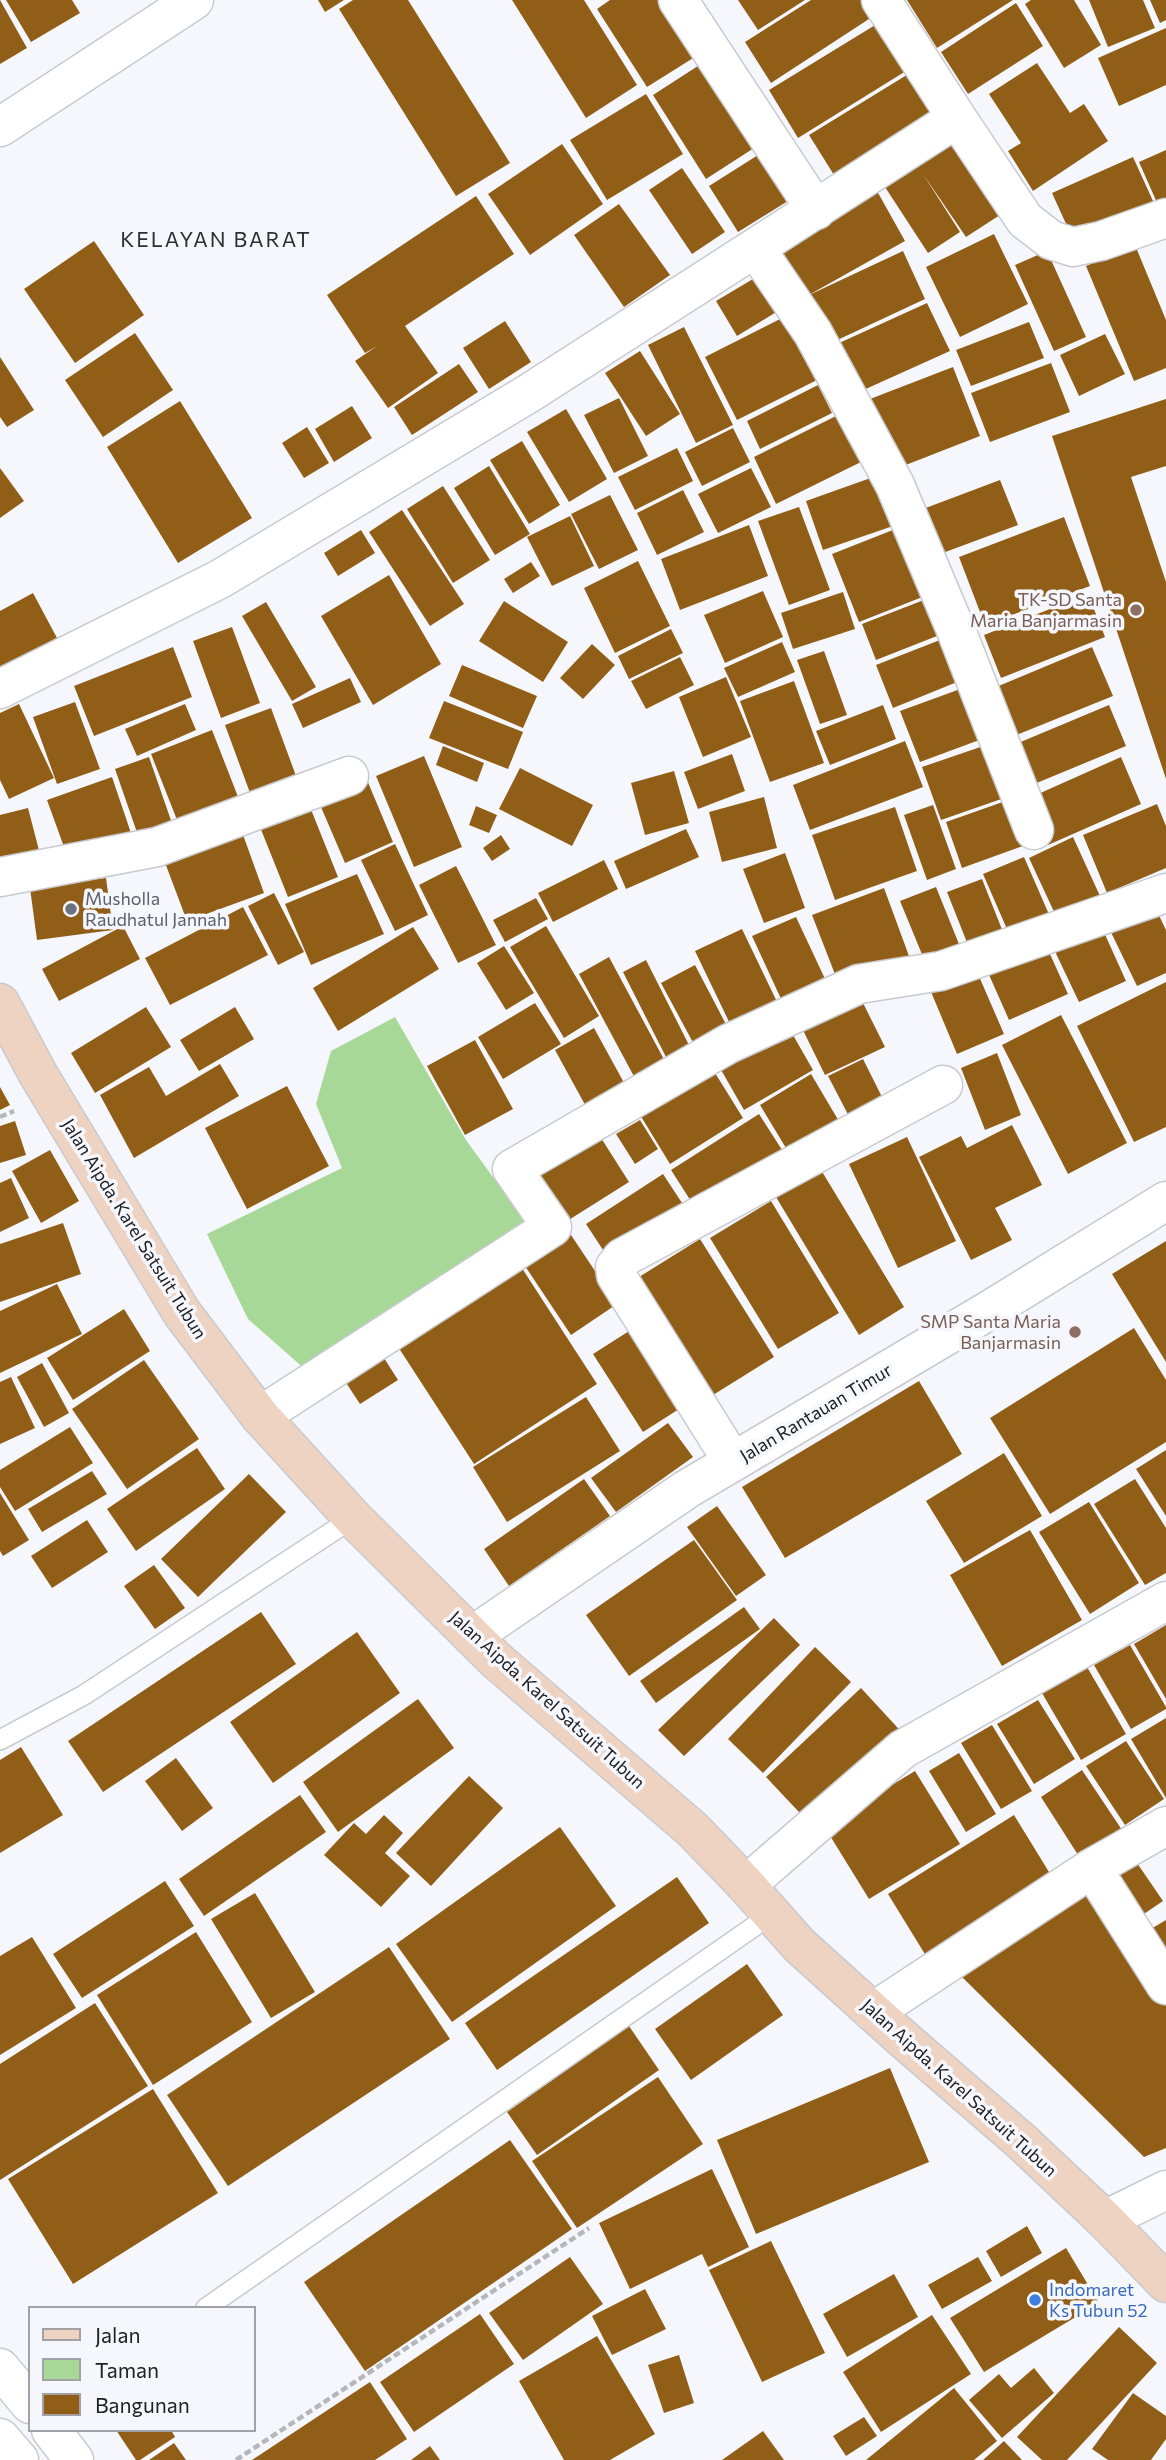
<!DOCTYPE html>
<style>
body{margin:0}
#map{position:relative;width:1166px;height:2460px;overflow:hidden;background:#f6f7fd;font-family:Commissioner,sans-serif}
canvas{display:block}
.legend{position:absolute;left:28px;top:2306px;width:228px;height:126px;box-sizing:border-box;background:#f6f7fd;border:2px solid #a1a1a6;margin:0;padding:9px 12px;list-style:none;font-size:21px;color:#212123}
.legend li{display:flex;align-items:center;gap:14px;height:35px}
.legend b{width:35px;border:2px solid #a1a1a6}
</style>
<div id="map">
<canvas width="1166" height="2460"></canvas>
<ul class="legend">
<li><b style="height:9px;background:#eed3c2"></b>Jalan</li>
<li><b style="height:19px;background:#a7d898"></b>Taman</li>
<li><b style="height:19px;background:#915e18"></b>Bangunan</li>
</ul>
</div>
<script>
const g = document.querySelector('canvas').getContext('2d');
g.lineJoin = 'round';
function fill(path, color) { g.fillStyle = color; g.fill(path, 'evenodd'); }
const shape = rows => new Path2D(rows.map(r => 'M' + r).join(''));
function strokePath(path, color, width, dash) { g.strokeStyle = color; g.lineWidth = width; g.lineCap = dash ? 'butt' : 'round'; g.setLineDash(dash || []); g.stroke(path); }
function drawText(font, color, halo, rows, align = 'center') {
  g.font = font + ' Commissioner,sans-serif'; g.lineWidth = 7; g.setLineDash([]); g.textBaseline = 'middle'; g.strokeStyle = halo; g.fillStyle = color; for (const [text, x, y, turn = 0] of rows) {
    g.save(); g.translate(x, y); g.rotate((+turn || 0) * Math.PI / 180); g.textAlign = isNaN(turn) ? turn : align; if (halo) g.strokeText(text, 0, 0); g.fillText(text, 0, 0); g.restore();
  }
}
const green = shape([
 [395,1017,466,1140,530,1228,315,1378,248,1319,207,1234,342,1168,316,1104,331,1051]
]);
const building = shape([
 [0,0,27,48,0,64],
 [6,0,72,0,80,13,31,42],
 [318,0,344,0,325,12],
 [353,0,408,0,510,163,456,196,339,9],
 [512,0,584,0,637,85,586,118],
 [610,0,662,0,698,55,647,87,597,9],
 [738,0,805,0,758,30],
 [811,0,861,0,872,17,771,83,745,42],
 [907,0,1013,0,937,48],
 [1031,0,1074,0,1101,45,1064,68,1025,4],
 [1089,0,1143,0,1155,28,1108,47],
 [1150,0,1166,0,1166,20,1160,23],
 [1016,3,1043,46,968,94,941,52],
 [885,19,914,66,798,138,769,90],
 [1166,28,1166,85,1119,106,1098,58],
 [1037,63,1070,113,1084,104,1108,141,1033,191,1008,151,1021,143,989,94],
 [701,64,754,148,706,179,653,95],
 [910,73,935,113,834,175,809,135],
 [646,94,683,154,607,200,570,140],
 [562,144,603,204,530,255,488,194],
 [950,144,1000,215,966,237,923,174,960,232,928,253,885,187],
 [766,150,796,196,738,232,709,186],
 [1166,150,1166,212,1162,214,1139,162],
 [1133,157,1153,201,1072,237,1052,193],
 [682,168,725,232,692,254,649,190],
 [877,191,905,241,807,296,779,245],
 [476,196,514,254,405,326,438,373,388,408,355,361,377,346,365,353,327,295],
 [619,204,670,275,624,307,574,235],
 [994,234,1028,304,960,337,926,267],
 [94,241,144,315,75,363,24,289],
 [1135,245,1166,320,1166,368,1134,381,1086,266],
 [903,251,925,299,831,343,809,295],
 [1047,251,1086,337,1054,351,1015,265],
 [763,273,783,308,737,336,716,301],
 [927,303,950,351,859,392,837,344],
 [788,315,821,378,737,420,705,357],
 [505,321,531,362,489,389,463,348],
 [1029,322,1044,358,971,386,956,350],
 [684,327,733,425,696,443,648,345],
 [135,333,173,390,103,437,65,380],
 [1105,334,1125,374,1079,396,1060,355],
 [640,351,680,414,646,436,605,373],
 [0,357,34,410,7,427,0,417],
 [1051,363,1070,412,990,442,971,393],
 [459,364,478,392,412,435,394,407],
 [953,367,980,436,898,468,870,399],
 [818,385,832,413,760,449,747,421],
 [619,398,648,456,614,473,584,415],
 [1166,399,1166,466,1131,477,1166,582,1166,779,1052,436],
 [180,401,252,518,178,563,107,447],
 [352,406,372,438,334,462,315,429],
 [566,409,607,479,569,502,527,432],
 [842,413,865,460,776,504,754,457],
 [307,427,329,463,304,478,282,443],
 [733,428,750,462,702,486,685,452],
 [522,441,560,505,529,524,490,460],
 [677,448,693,481,635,510,618,477],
 [489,466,530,534,495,555,454,488],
 [0,468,24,501,0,518],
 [751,468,771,507,718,533,698,494],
 [879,475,896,525,823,550,806,501],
 [1000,480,1018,525,940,554,923,509],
 [443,486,490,560,453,583,407,509],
 [683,490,704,532,657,555,637,513],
 [610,495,638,550,599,569,571,514],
 [799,507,830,590,789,605,758,521],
 [402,510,464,604,430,626,369,532],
 [570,516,594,566,552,586,527,537],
 [1064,517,1090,586,985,625,959,557],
 [749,525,768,576,680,610,661,559],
 [903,526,930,594,859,622,832,554],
 [361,530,375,553,338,576,324,553],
 [638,561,670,626,615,653,584,588],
 [531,562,540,576,513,593,504,579],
 [389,575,441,664,373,705,321,616],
 [763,591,783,637,725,663,704,615],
 [843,592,855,629,793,649,781,613],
 [33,593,57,638,0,669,0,611],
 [1088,594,1105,637,1001,678,984,635],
 [929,598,942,634,876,660,862,624],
 [504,601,568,642,543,682,479,641],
 [266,602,316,687,292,701,242,616],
 [232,627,260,703,221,718,193,641],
 [671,629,683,653,629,679,618,656],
 [945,638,962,680,893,708,876,665],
 [782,642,795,672,738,697,724,668],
 [592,644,615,665,583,699,560,678],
 [173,647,192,697,94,736,74,686],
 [1092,647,1113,696,1009,738,989,690],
 [824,651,847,715,820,724,797,660],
 [680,657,694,685,646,709,631,681],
 [462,665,537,696,523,728,449,696],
 [726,677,751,737,703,757,679,697],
 [350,678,361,702,303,728,292,704],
 [794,681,824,763,770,782,740,701],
 [963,688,982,739,920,762,900,711],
 [444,701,523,732,508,769,429,738],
 [75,702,100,769,57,784,33,717],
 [19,704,54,778,9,799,0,780,0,713],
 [185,704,196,730,137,756,125,729],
 [883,705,896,739,830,765,816,731],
 [1109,705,1126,746,1027,787,1011,746],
 [271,708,299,784,253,801,225,725],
 [212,730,242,807,181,830,151,754],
 [905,741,923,787,810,830,793,785],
 [992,743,1010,796,941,820,922,767],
 [443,746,484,763,477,782,436,765],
 [732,754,745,791,698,809,684,772],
 [424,756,462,847,414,867,376,776],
 [149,757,174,829,140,841,115,769],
 [1121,757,1141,804,1048,845,1027,799],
 [520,768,593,805,572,846,499,809],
 [674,771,689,823,645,835,631,783],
 [112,777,132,836,68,858,47,800],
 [367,780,393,842,345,863,318,800],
 [306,797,338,877,288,897,256,817],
 [764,797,777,848,722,862,709,812],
 [1014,798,1031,843,962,868,946,822],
 [1157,804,1166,826,1166,868,1107,893,1083,835],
 [933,805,956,869,927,880,904,815],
 [476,806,497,815,489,833,469,825],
 [895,807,917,871,835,900,812,835],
 [28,808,41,858,0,869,0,815],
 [686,829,699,857,626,889,614,861],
 [242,832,264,893,187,921,164,860],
 [501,835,510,849,492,861,483,848],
 [1073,837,1100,896,1056,916,1029,858],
 [395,844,428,915,395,931,361,860],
 [785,853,805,908,764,923,743,869],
 [1024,857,1051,919,1010,936,983,874],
 [604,860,618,889,553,922,538,893],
 [456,866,496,945,458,963,419,885],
 [357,874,384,934,311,965,285,904],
 [106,878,113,930,37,940,30,888],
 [982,879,1005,937,970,950,947,892],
 [936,887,961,949,926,964,900,901],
 [884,888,909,956,838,982,812,915],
 [274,893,304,952,278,965,248,906],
 [536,898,548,919,505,942,493,920],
 [1153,903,1166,930,1166,973,1137,986,1107,924],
 [243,907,268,955,170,1005,145,958],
 [796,917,826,981,782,1001,752,936],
 [1098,919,1126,981,1079,1002,1050,941],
 [123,926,140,959,59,1001,42,969],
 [546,926,599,1016,564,1038,510,947],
 [413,927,439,969,338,1031,313,988],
 [742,929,779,1006,732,1028,695,951],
 [1045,943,1068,994,1009,1020,986,968],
 [504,946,534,993,506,1010,477,963],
 [609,957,667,1065,637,1082,579,974],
 [646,960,692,1051,669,1063,623,972],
 [695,965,730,1032,697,1050,661,983],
 [975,967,1004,1034,957,1054,929,987],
 [1166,982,1166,1127,1134,1142,1077,1026],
 [857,991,885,1047,825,1075,798,1020],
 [535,1003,561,1044,503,1079,478,1037],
 [146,1007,171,1047,95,1093,71,1053],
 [235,1007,254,1039,199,1071,180,1040],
 [1061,1015,1127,1143,1068,1174,1002,1045],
 [785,1021,813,1070,744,1110,716,1061],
 [594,1028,628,1090,589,1112,555,1050],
 [475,1040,513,1109,465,1135,427,1066],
 [997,1053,1021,1115,985,1130,961,1068],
 [863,1059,887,1107,853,1124,828,1076],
 [707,1060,743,1118,670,1164,634,1105],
 [220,1064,239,1096,134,1158,100,1095,149,1067,166,1096],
 [811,1074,840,1123,789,1153,760,1105],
 [287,1086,329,1166,247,1209,205,1128],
 [0,1087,10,1105,0,1110],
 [759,1114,784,1153,696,1209,671,1170],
 [640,1120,658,1149,635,1164,616,1134],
 [15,1121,26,1155,0,1163,0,1126],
 [1012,1125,1042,1185,995,1208,1012,1240,971,1260,919,1157,961,1136,967,1148],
 [596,1130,629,1182,556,1228,523,1176],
 [907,1137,956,1241,898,1268,849,1164],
 [50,1150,79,1201,41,1223,12,1171],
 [818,1165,904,1307,859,1335,773,1192],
 [663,1174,684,1206,607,1256,586,1224],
 [11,1178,29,1218,0,1232,0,1183],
 [771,1201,839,1313,778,1349,710,1238],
 [63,1223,81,1274,0,1302,0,1244],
 [571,1235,617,1304,571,1335,525,1266],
 [700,1239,774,1357,705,1400,631,1282],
 [1166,1241,1166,1362,1112,1274],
 [516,1259,597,1384,474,1464,393,1339],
 [57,1284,82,1334,0,1373,0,1311],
 [124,1309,150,1351,73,1400,47,1358],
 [637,1326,687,1404,643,1432,593,1354],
 [1134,1328,1166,1380,1166,1442,1050,1514,990,1418],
 [377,1347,398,1380,360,1404,339,1372],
 [144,1360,199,1439,127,1489,72,1409],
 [42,1363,69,1413,44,1427,17,1377],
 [11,1377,35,1428,0,1444,0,1382],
 [919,1381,962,1454,785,1558,742,1487],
 [586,1397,620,1451,507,1522,473,1467],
 [668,1423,693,1457,616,1512,591,1478],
 [70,1427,93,1463,15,1511,0,1487,0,1470],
 [197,1448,225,1489,136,1551,107,1509],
 [1166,1450,1166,1516,1136,1469],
 [1004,1453,1042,1516,964,1563,926,1501],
 [92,1471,107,1494,42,1532,28,1509],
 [249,1474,286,1512,198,1597,161,1559],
 [584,1479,610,1516,509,1586,484,1549],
 [1135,1479,1166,1528,1166,1573,1145,1585,1094,1504],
 [0,1493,29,1540,3,1556,0,1551],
 [1089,1502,1139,1583,1090,1614,1039,1532],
 [717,1506,766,1575,736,1596,687,1527],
 [87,1520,108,1552,52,1588,31,1556],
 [1030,1530,1082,1620,1002,1666,950,1575],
 [694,1540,737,1600,629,1676,586,1615],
 [154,1565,185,1608,155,1629,124,1586],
 [744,1607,760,1629,656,1703,640,1681],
 [261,1612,296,1664,103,1792,68,1741],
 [774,1618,800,1645,684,1756,658,1730],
 [1166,1625,1166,1699,1134,1644],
 [357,1632,400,1693,273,1783,230,1722],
 [1130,1645,1166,1707,1166,1709,1131,1729,1094,1665],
 [815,1647,851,1682,763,1773,728,1739],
 [1087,1667,1126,1734,1081,1760,1042,1693],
 [861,1688,907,1738,813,1827,766,1777],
 [418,1699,454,1748,338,1832,303,1782],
 [1038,1700,1075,1759,1034,1784,997,1724],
 [1166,1718,1166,1798,1131,1739],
 [992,1725,1032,1791,1001,1809,961,1743],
 [1126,1741,1164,1799,1125,1825,1086,1766],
 [21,1747,63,1815,0,1853,0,1760],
 [959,1753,996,1814,966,1832,929,1771],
 [176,1758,213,1808,182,1831,145,1781],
 [1082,1770,1122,1830,1080,1858,1041,1797],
 [915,1771,960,1844,869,1899,824,1826],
 [469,1776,503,1808,431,1886,396,1853],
 [300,1795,326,1832,204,1916,179,1879],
 [384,1815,403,1833,385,1853,410,1876,381,1907,324,1855,354,1823,366,1834],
 [1014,1815,1057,1885,931,1964,888,1894],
 [560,1827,616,1906,452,2022,396,1944],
 [1135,1860,1163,1901,1132,1922,1104,1881],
 [677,1877,709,1923,497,2070,465,2023],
 [165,1881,194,1926,82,1998,53,1954],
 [1095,1885,1166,1996,1166,2148,1144,2157,960,1975],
 [255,1893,315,1992,271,2018,211,1919],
 [1166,1920,1166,1982,1139,1936],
 [196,1932,252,2022,153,2085,97,1995],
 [32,1937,76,2008,0,2055,0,1956],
 [389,1947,450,2039,228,2186,167,2095],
 [747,1964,783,2015,691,2080,655,2029],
 [95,2003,148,2086,0,2180,0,2064],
 [629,2026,659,2070,537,2155,507,2112],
 [890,2068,929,2162,756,2234,717,2140],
 [658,2077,703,2144,577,2228,532,2161],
 [153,2089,218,2193,73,2284,8,2179],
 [510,2140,572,2229,365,2371,304,2282],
 [712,2169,749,2247,708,2267,702,2254,630,2289,599,2223],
 [1027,2226,1042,2253,1001,2277,986,2251],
 [771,2241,825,2353,762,2382,709,2270],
 [1066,2248,1099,2303,984,2372,950,2318],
 [570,2257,603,2304,523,2360,489,2313],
 [978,2257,992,2281,942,2309,928,2285],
 [894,2274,918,2317,847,2357,823,2314],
 [645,2289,666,2329,612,2355,592,2316],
 [480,2314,514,2364,414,2432,380,2382],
 [932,2315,971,2374,881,2432,843,2372],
 [1119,2327,1157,2363,1067,2460,1042,2460,1017,2437],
 [597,2336,655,2434,610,2460,564,2460,519,2381],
 [679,2355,694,2403,664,2413,648,2365],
 [1034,2368,1054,2393,1002,2438,969,2400,999,2374,1011,2388],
 [370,2382,407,2439,375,2460,252,2460],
 [954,2388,997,2441,974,2460,866,2460],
 [1133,2393,1166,2416,1166,2439,1151,2460,1108,2460,1092,2449],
 [864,2417,877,2436,846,2456,833,2436],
 [116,2430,171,2430,175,2437,140,2460,136,2460],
 [763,2431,784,2460,722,2460],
 [1004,2441,1022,2460,983,2460],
 [174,2443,186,2460,149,2460],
 [430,2446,440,2460,411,2460]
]);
const path = shape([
 [0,1117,14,1111],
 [236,2460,589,2228]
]);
const lane = shape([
 [0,1740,84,1695,353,1518],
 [206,2308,772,1914]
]);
const street = shape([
 [678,0,816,210],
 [957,118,1025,220,1051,240,1073,247,1101,241,1166,218],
 [0,127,194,0],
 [756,249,813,333,895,485,956,630,1034,830],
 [0,689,220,579,531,392,957,118,881,0],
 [0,877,157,847,349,776],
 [260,1416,552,1227,512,1169,728,1044,859,984,941,971,1166,893],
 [733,1462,616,1275,615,1267,622,1258,943,1085],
 [472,1636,687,1489,988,1311,1166,1201],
 [1092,1868,1166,1985],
 [746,1885,903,1749,1166,1601],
 [873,2012,1092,1868,1166,1826],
 [1105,2220,1166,2190],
 [0,2368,30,2404],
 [51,2430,74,2460],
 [0,2438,19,2460]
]);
const secondary = shape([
 [0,1003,38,1074,182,1313,260,1416,353,1518,496,1660,693,1830,746,1885,799,1945,902,2038,1021,2141,1105,2220,1166,2283]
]);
const markers = [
 [1136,610,7,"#8d6e63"],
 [71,909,7,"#6b7280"],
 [1075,1332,7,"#8d6e63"],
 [1035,2300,7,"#3f7fe0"]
];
const educationNames = [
 ["TK-SD Santa",1122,600],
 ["Maria Banjarmasin",1122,621],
 ["SMP Santa Maria",1061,1322],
 ["Banjarmasin",1061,1343]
];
const worshipNames = [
 ["Musholla",85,899],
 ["Raudhatul Jannah",85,920]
];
const streetNames = [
 ["Jalan Aipda. Karel Satsuit Tubun",134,1229,58],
 ["Jalan Rantauan Timur",816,1413,-31],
 ["Jalan Aipda. Karel Satsuit Tubun",547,1700,42],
 ["Jalan Aipda. Karel Satsuit Tubun",959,2088,42]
];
const shopNames = [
 ["Indomaret",1049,2290],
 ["Ks Tubun 52",1049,2311]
];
const quarterNames = [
 ["KELAYAN BARAT",216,240]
];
fill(green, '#a7d898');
fill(building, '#915e18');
strokePath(lane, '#c8cacf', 22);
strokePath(street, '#c8cacf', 41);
strokePath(secondary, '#c8cacf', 41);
strokePath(path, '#b6b6bb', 4.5, [7, 3.5]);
strokePath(lane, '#fff', 19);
strokePath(street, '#fff', 38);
strokePath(secondary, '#eed3c2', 38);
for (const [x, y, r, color] of markers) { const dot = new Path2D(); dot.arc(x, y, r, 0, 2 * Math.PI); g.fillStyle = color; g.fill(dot); strokePath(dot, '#f6f7fd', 2.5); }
drawText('18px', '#785e54', '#f6f7fd', educationNames, 'right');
drawText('18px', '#5b616d', '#f6f7fd', worshipNames, 'left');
drawText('18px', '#212123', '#f6f7fd', streetNames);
drawText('18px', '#366cbe', '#f6f7fd', shopNames, 'left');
g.letterSpacing = '2px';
drawText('21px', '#2e2f33', '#f6f7fd', quarterNames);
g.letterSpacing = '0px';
</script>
